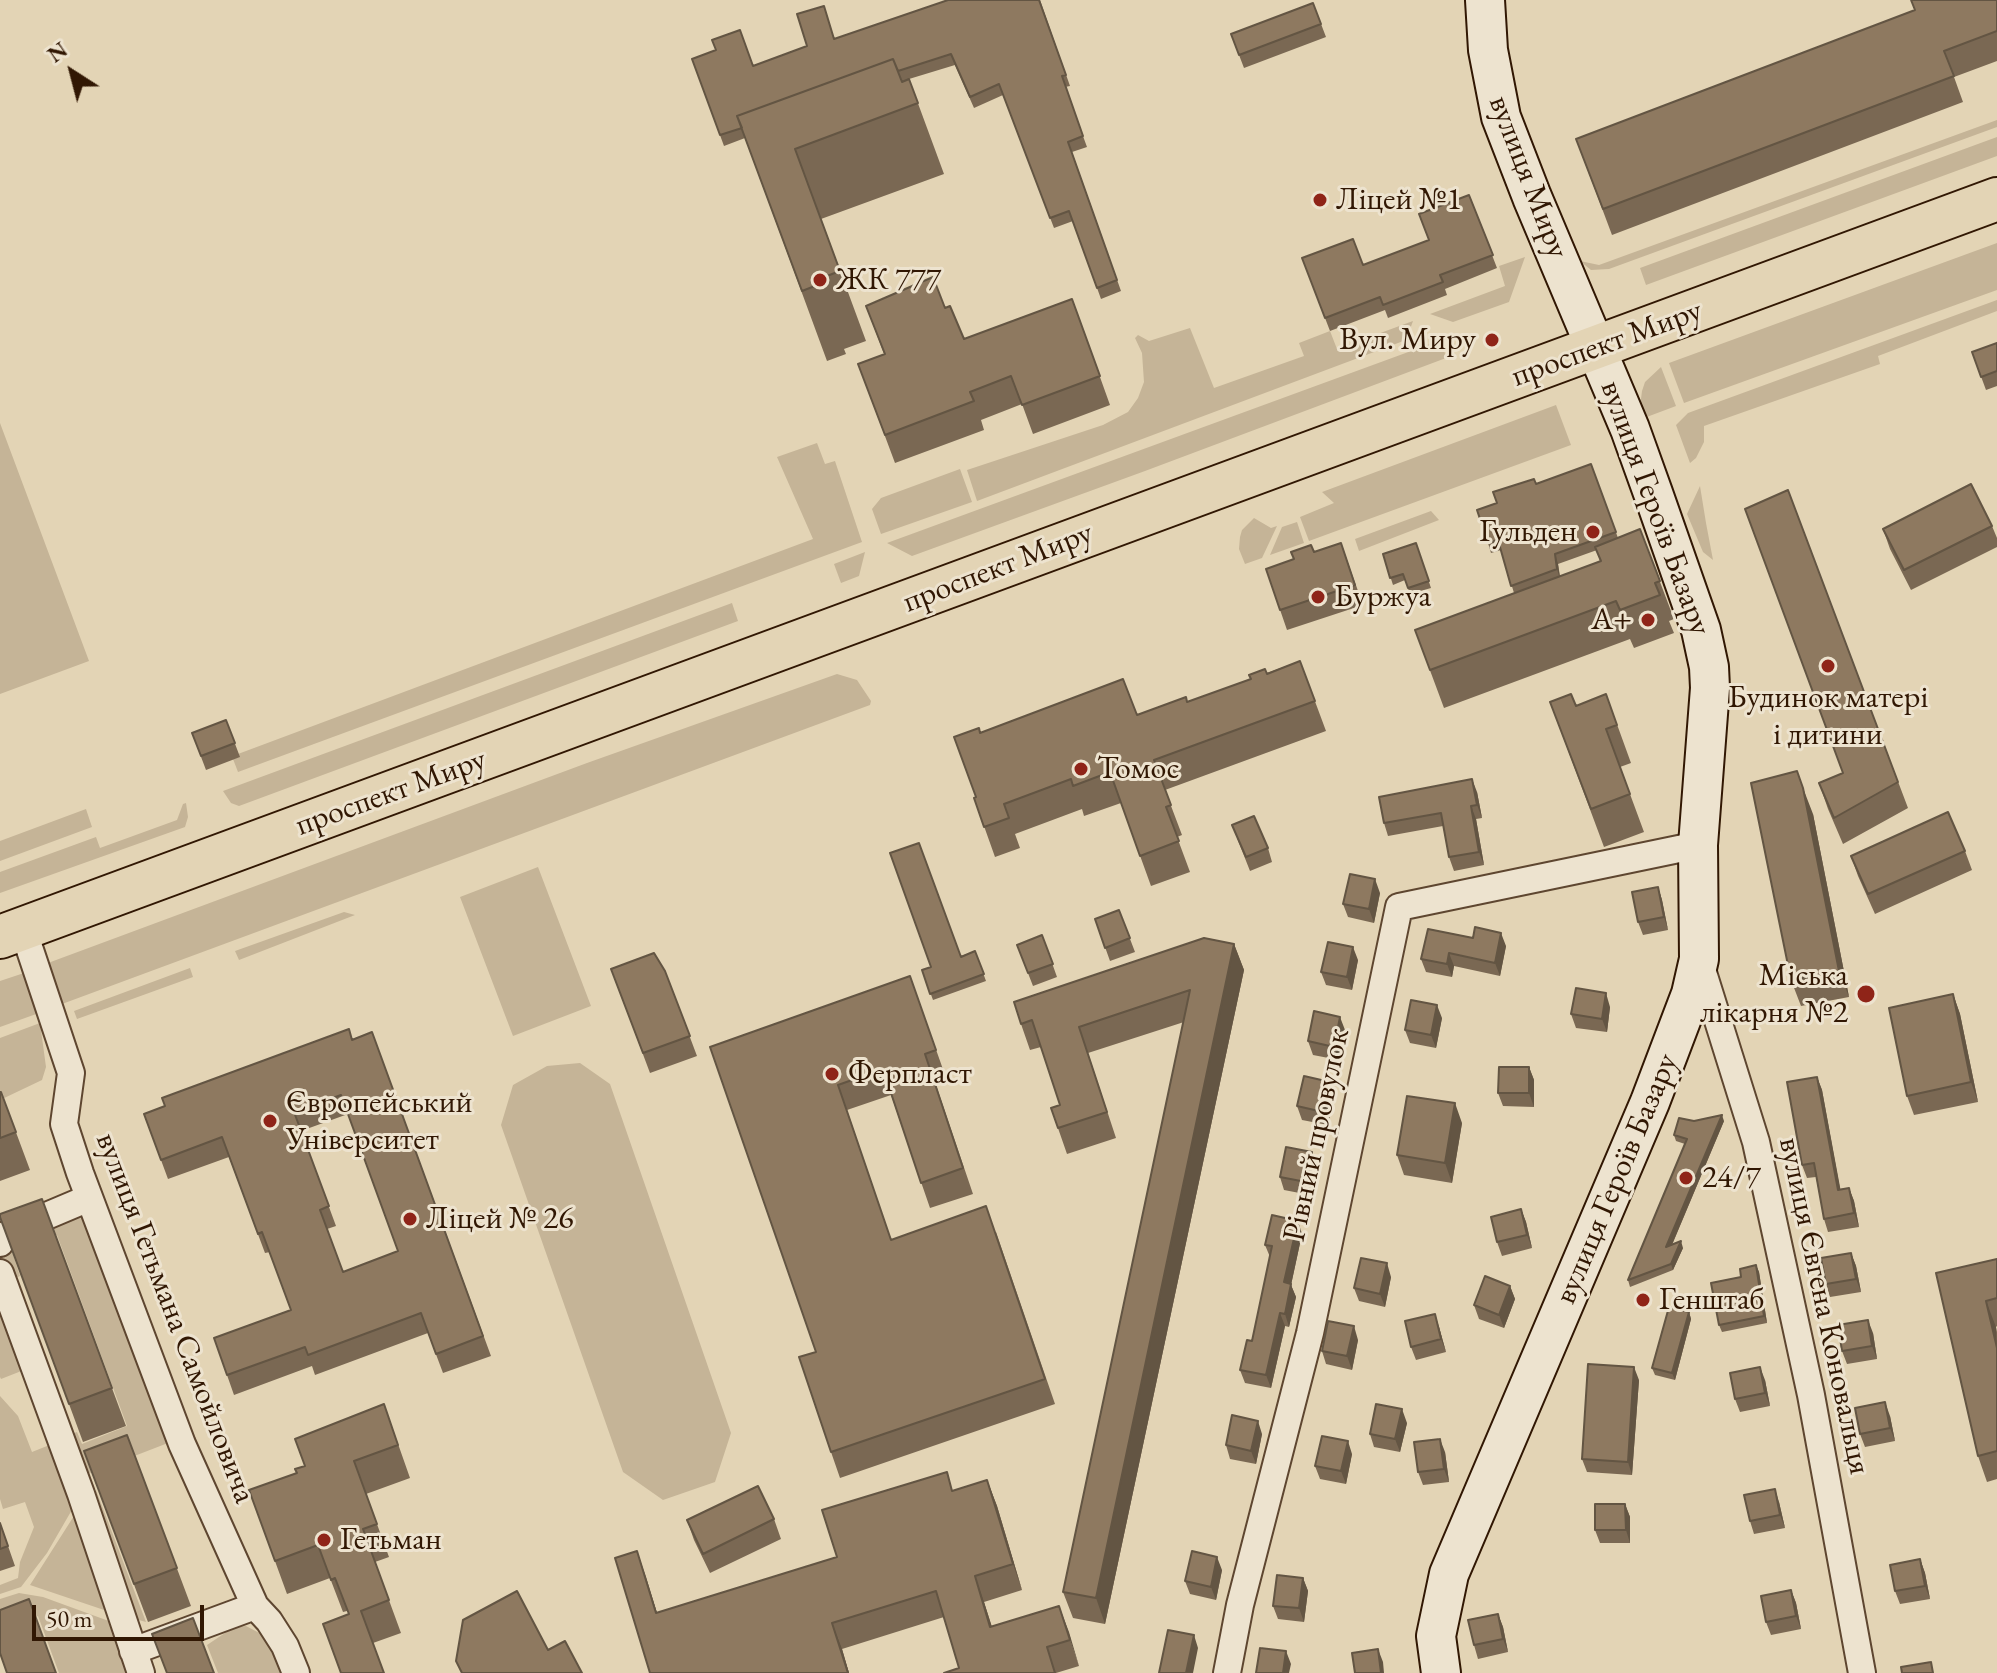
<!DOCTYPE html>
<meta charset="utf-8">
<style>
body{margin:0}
#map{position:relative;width:1997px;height:1673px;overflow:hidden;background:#e3d4b5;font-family:"EB Garamond",serif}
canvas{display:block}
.north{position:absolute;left:32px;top:32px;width:80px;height:80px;-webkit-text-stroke:6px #ede3cf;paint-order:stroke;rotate:324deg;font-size:22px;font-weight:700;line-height:32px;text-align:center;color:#311703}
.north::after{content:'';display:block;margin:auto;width:28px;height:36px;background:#311703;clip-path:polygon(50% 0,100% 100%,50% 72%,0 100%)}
.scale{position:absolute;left:32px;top:1605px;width:172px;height:36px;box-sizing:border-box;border:4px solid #311703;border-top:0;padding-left:10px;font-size:24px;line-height:28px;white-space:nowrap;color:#311703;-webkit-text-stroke:6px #ede3cf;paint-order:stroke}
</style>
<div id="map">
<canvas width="1997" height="1673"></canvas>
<div class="north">N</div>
<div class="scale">50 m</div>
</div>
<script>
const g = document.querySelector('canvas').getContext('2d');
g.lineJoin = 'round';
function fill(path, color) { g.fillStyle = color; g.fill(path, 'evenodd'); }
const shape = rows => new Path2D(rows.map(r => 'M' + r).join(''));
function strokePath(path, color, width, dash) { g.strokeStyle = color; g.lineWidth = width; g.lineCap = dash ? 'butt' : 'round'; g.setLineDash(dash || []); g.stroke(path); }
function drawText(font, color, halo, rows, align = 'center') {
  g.font = font + ' "EB Garamond",serif'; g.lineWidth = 6; g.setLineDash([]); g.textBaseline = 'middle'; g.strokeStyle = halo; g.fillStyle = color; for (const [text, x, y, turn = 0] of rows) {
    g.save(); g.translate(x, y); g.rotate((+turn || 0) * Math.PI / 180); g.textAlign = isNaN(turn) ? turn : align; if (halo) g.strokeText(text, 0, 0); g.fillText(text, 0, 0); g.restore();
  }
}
const green = shape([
 [1997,120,1997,127,1609,269,1591,270,1580,261,1599,265],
 [1997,137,1997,156,1646,285,1640,268],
 [1997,243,1997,290,1684,403,1669,363],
 [1525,257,1509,302,1453,322,1430,314,1505,286,1499,266],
 [1997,300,1997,311,1878,356,1880,364,1704,426,1704,442,1696,458,1690,463,1676,425,1688,413],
 [1413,321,1406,340,977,501,967,470,1103,425,1128,412,1138,398,1144,382,1142,353,1135,338,1138,335,1149,341,1190,328,1214,388,1304,356,1299,343,1330,331,1337,349],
 [1452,336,1455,346,1444,350,1446,358,1145,471,912,556,887,543],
 [1661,367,1676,406,1644,418,1640,407,1642,391,1645,382],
 [1556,405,1571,445,1309,541,1300,517,1334,503,1322,492],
 [0,423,89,661,0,694],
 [817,443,825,464,835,461,862,542,238,772,233,759,239,757,238,754,813,539,777,457],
 [960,469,972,502,881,534,872,509,881,498],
 [1700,486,1706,523,1713,560,1703,552,1687,514],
 [1431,511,1439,520,1359,551,1355,539],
 [1254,518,1271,528,1277,526,1262,558,1245,564,1239,549,1240,537,1242,530],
 [1297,522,1304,543,1270,555,1282,527],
 [865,552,859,576,841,583,834,564],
 [732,603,738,621,293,786,239,806,231,803,223,791],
 [837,674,857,680,871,701,870,705,62,1004,48,963,587,763],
 [186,803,188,817,185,827,0,893,0,872,96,837,100,848,177,820,183,804],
 [86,809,92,827,0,861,0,841],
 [538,867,591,1006,513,1036,460,897],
 [344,912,355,915,239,960,235,951],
 [190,968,193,977,77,1019,74,1011],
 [27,972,39,1013,0,1027,0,981],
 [40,1023,46,1067,42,1080,0,1100,0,1038],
 [580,1063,610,1084,731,1433,715,1482,663,1500,623,1472,501,1125,513,1085,547,1066],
 [73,1216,83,1219,88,1224,168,1443,80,1477,65,1437,77,1432,82,1444,127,1426,57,1235,12,1251,20,1276,9,1281,3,1263,5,1251],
 [0,1291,29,1368,1,1379,0,1377],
 [0,1396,18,1416,32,1452,57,1442,73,1508,47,1553,21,1587,0,1594,0,1585,18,1578,20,1562,34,1527,25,1502,3,1509,0,1499],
 [96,1490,146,1622,128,1617,88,1500],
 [79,1508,113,1613,30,1585],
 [19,1593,43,1597,117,1624,134,1673,59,1673,38,1616,0,1629,0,1599],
 [246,1626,265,1636,285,1673,218,1673,207,1645,234,1627]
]);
const street = shape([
 [23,929,71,1073,64,1124,80,1173,182,1444,255,1606,269,1621,285,1646,296,1673],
 [1700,963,1756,1142,1811,1395,1862,1673],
 [0,1243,4,1236,18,1228,89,1198],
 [0,1273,81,1494,141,1673],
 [133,1651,255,1606],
 [1227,1673,1240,1605,1310,1333,1399,907,1698,845]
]);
const secondary = shape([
 [1441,1673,1436,1636,1449,1574,1650,1102,1691,994,1699,959,1698,845,1710,688,1709,667,1701,630,1653,493,1630,429,1532,197,1501,117,1488,50,1485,0]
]);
const primary = shape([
 [0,937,1997,199]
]);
const wall = shape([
 [1040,0,1070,86,1065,87,1087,147,1072,152,1121,291,1101,299,1073,221,1054,228,1003,95,974,108,955,65,909,79,944,174,821,219,866,341,844,349,846,354,827,361,745,138,724,146,692,59,716,50,753,66,834,39],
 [1997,0,1997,61,1954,77,1963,102,1612,235,1576,139],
 [1313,3,1326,37,1244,68,1231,34],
 [1469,195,1497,268,1445,289,1447,295,1388,318,1385,310,1330,331,1302,258,1363,265,1429,240],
 [1072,299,1110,405,1033,434,1022,404,981,420,984,430,895,463,858,364,884,354,866,306,945,308,964,339],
 [1997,343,1997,386,1986,390,1972,352],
 [1591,464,1618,538,1640,529,1674,619,1669,621,1674,633,1634,648,1630,639,1444,708,1415,630,1514,593,1501,550,1491,553,1488,543,1497,503,1536,484],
 [1597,550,1600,561,1560,576,1558,564],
 [1788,490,1908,808,1843,844,1828,809,1819,783,1843,773],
 [1992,526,1997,538,1997,547,1911,590,1890,549,1883,529],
 [1341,543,1363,605,1287,630,1266,569],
 [1416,543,1431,588,1410,594,1405,580,1393,585,1383,554],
 [1300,661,1326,731,1165,790,1182,835,1177,837,1190,872,1151,886,1121,803,1084,816,1082,809,1015,834,1020,848,995,857,974,798,976,797,980,733,1137,715,1187,702],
 [1606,694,1631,763,1620,767,1644,832,1604,847,1550,702,1576,706],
 [226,720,240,757,206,770,192,733],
 [1477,792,1482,818,1476,819,1484,865,1454,871,1449,857,1443,826,1388,836,1384,823],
 [1813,814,1849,997,1801,1006,1791,980],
 [1237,838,1268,848,1272,862,1250,871],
 [1965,851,1972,870,1875,914,1858,876,1851,856],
 [1658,887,1662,900,1668,930,1643,935,1638,922],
 [1380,893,1374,923,1348,917,1343,904],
 [1119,910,1135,952,1110,961,1095,919],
 [1428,929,1506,946,1500,976,1454,966,1452,977,1426,972,1421,959],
 [1042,935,1057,977,1033,986,1017,945],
 [1234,944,1244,970,1105,1624,1073,1618,1063,1592,1184,1022,1088,1053,1116,1138,1067,1154,1051,1108,1060,1105,1041,1047,1030,1050,1021,1024],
 [975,951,986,981,933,1000,922,970],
 [1358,960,1352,990,1326,985,1321,972],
 [611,969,665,971,697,1056,650,1073],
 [910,976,945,1075,934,1079,973,1194,930,1208,891,1095,847,1110,891,1240,996,1232,1055,1404,840,1478,831,1452,816,1352,710,1047],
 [1953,994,1960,1014,1978,1102,1914,1115,1907,1096],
 [1610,1007,1607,1032,1576,1028,1571,1014],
 [1442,1018,1436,1048,1410,1043,1405,1030],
 [1345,1030,1339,1060,1313,1055,1308,1041],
 [372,1032,491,1356,443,1373,428,1333,315,1375,312,1366,234,1395,214,1338,291,1310,270,1252,265,1253,229,1157,168,1179,144,1114],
 [348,1114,398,1251,343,1272,327,1229,336,1226,301,1131],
 [1529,1067,1534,1080,1534,1107,1503,1106,1498,1093],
 [1817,1077,1822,1090,1840,1189,1849,1188,1854,1201,1859,1227,1828,1232,1824,1219,1816,1177,1807,1178,1802,1165],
 [1330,1082,1334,1095,1328,1125,1302,1120,1297,1106],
 [0,1092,1,1092,30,1170,0,1181],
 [1694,1121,1724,1121,1672,1245,1683,1248,1673,1270,1630,1287,1628,1280,1685,1144,1676,1141,1674,1135],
 [1462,1123,1452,1183,1404,1175,1397,1155],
 [1317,1166,1310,1195,1284,1190,1280,1177],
 [42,1199,126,1426,83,1442,0,1217],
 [1521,1209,1526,1222,1532,1248,1502,1256,1497,1242],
 [1302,1234,1291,1285,1296,1297,1289,1327,1285,1326,1271,1388,1245,1383,1240,1370,1252,1341,1270,1257,1265,1245],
 [1851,1253,1856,1266,1861,1292,1830,1297,1826,1284],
 [1997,1259,1997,1326,1996,1327,1997,1332,1997,1479,1987,1482,1978,1456,1936,1273],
 [1756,1265,1759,1272,1767,1323,1722,1332,1719,1325,1741,1277],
 [1391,1277,1385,1307,1359,1301,1354,1288],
 [1510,1286,1515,1299,1504,1328,1479,1319,1474,1305],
 [1689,1312,1691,1319,1675,1380,1655,1375,1652,1368],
 [1439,1327,1446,1352,1416,1360,1411,1347],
 [1873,1333,1877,1359,1847,1364,1842,1351],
 [1358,1340,1352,1370,1326,1364,1322,1351],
 [1639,1380,1632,1475,1587,1472,1582,1459],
 [1765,1380,1770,1406,1740,1412,1735,1399],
 [384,1404,410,1478,366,1494,389,1557,375,1562,401,1633,373,1643,349,1614,347,1611,343,1612,330,1578,287,1594,249,1490,297,1473],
 [1890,1416,1895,1441,1865,1447,1860,1434],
 [1407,1423,1400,1452,1374,1447,1370,1434],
 [1262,1434,1256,1464,1230,1459,1226,1445],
 [127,1435,191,1606,148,1622,84,1451],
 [1445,1452,1449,1482,1423,1485,1418,1472],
 [1352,1454,1346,1484,1320,1479,1315,1466],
 [987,1480,997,1506,1022,1590,984,1602,992,1627,1059,1606,1079,1666,1056,1673,944,1673,959,1668,944,1617,842,1649,849,1673,650,1673,637,1551,657,1613,837,1557,954,1491],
 [1779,1502,1785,1528,1754,1534,1750,1521],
 [1625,1504,1630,1517,1630,1543,1600,1543,1595,1530],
 [774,1519,781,1539,710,1573,694,1540,687,1520],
 [0,1523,15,1566,0,1571],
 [1920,1559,1925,1573,1930,1599,1900,1604,1895,1591],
 [1222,1570,1216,1600,1190,1594,1185,1581],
 [1303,1578,1308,1591,1304,1622,1278,1619,1273,1606],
 [1791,1590,1796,1603,1801,1629,1771,1635,1766,1622],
 [1498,1614,1503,1627,1508,1652,1478,1659,1474,1645]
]);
const shadedWall = shape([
 [1555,554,1558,564,1560,579,1557,569],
 [1472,779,1477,792,1482,818,1477,805],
 [1803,788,1813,814,1849,997,1839,971],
 [1471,806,1476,819,1484,865,1479,852],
 [1375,879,1380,893,1374,923,1369,909],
 [1658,887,1662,900,1668,930,1664,917],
 [1501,933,1506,946,1500,976,1495,963],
 [1234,944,1244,970,1105,1624,1096,1598],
 [1353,947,1358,960,1352,990,1347,977],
 [1449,953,1454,966,1452,977,1447,964],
 [1606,993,1610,1007,1607,1032,1602,1019],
 [1953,994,1960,1014,1978,1102,1971,1082],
 [1437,1005,1442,1018,1436,1048,1431,1035],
 [1340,1017,1345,1030,1339,1060,1334,1047],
 [1529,1067,1534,1080,1534,1107,1529,1093],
 [1817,1077,1822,1090,1843,1203,1838,1190],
 [1330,1082,1334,1095,1328,1125,1323,1112],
 [1455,1103,1462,1123,1452,1183,1445,1163],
 [1722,1115,1724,1121,1668,1254,1666,1247],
 [1312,1152,1317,1166,1310,1195,1306,1182],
 [1849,1188,1854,1201,1859,1227,1854,1213],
 [1521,1209,1526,1222,1532,1248,1527,1235],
 [1298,1221,1302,1234,1291,1285,1296,1297,1289,1327,1285,1314,1284,1282],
 [1681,1241,1683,1248,1673,1270,1671,1264],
 [1851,1253,1856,1266,1861,1292,1856,1279],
 [1387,1263,1391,1277,1385,1307,1380,1294],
 [1756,1265,1759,1272,1767,1323,1764,1316],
 [1510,1286,1515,1299,1504,1328,1499,1315],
 [1986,1301,1996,1327,1997,1348],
 [1689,1312,1691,1319,1675,1380,1672,1373],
 [1280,1313,1285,1326,1271,1388,1266,1375],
 [1435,1314,1439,1327,1446,1352,1441,1339],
 [1868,1320,1873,1333,1877,1359,1872,1346],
 [1354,1326,1358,1340,1352,1370,1347,1356],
 [1634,1367,1639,1380,1632,1475,1628,1462],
 [1760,1367,1765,1380,1770,1406,1765,1393],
 [1885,1402,1890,1416,1895,1441,1890,1428],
 [1402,1409,1407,1423,1400,1452,1395,1439],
 [1258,1421,1262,1434,1256,1464,1251,1451],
 [1440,1439,1445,1452,1449,1482,1444,1469],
 [1348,1441,1352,1454,1346,1484,1341,1471],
 [987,1480,997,1506,1022,1590,1013,1564],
 [1775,1489,1779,1502,1785,1528,1780,1515],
 [1625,1504,1630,1517,1630,1543,1626,1530],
 [637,1551,646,1577,665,1639,656,1613],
 [1217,1557,1222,1570,1216,1600,1211,1587],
 [1920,1559,1925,1573,1930,1599,1925,1586],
 [975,1576,984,1602,1000,1653,990,1627],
 [1303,1578,1308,1591,1304,1622,1299,1608],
 [1791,1590,1796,1603,1801,1629,1796,1616],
 [1059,1606,1069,1632,1079,1666,1070,1640],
 [1498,1614,1503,1627,1508,1652,1503,1639],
 [832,1623,842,1649,849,1673,848,1673],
 [1194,1635,1198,1648,1193,1673,1186,1673],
 [1378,1649,1383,1662,1384,1673,1381,1673],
 [1286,1651,1291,1664,1289,1673,1283,1673]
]);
const building = shape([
 [948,0,1039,0,1066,75,1062,76,1083,136,1068,142,1117,280,1097,288,1069,211,1050,218,999,84,970,97,951,54,898,71,893,59,737,116,742,128,720,135,692,59,716,50,712,40,740,30,753,66,807,46,797,14,824,6,834,39,948,0],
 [1911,0,1997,0,1997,31,1944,51,1954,76,1603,209,1576,139,1915,10,1911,0],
 [1313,3,1321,24,1239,55,1231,34,1313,3],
 [893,59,902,82,909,79,918,103,795,149,840,271,819,279,820,284,802,291,737,116,893,59],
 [1469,195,1493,255,1440,275,1443,282,1383,305,1380,297,1325,318,1302,258,1353,239,1363,265,1429,240,1419,214,1469,195],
 [933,277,945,308,950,306,964,339,1072,299,1100,376,1022,405,1011,376,970,392,974,401,885,435,858,364,885,354,866,306,933,277],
 [1997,343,1997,371,1981,377,1972,352,1997,343],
 [1591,464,1616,532,1555,554,1557,569,1511,586,1498,540,1488,543,1477,510,1497,503,1493,492,1534,479,1536,484,1591,464],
 [1971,484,1992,526,1904,570,1883,529,1971,484],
 [1788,490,1898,782,1834,818,1819,783,1843,773,1745,509,1788,490],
 [1640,529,1660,581,1655,583,1660,595,1620,610,1616,601,1430,670,1415,630,1601,561,1595,547,1640,529],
 [1341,543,1355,585,1280,610,1266,569,1294,559,1291,552,1311,545,1314,552,1341,543],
 [1416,543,1429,581,1408,588,1403,574,1390,578,1383,554,1416,543],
 [1300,661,1315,701,1154,760,1171,805,1166,807,1179,841,1140,856,1110,772,1073,786,1071,779,1004,804,1009,818,984,827,974,798,976,797,954,737,979,728,980,733,1123,679,1137,715,1186,697,1187,702,1251,679,1249,675,1265,669,1267,674,1300,661],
 [1571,694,1576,706,1606,694,1617,725,1606,729,1630,794,1591,809,1550,702,1571,694],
 [226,720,235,743,201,756,192,733,226,720],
 [1797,771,1803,788,1839,971,1791,980,1751,783,1797,771],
 [1472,779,1477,805,1471,806,1479,852,1449,857,1441,813,1384,823,1379,797,1472,779],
 [1948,812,1965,851,1868,894,1851,856,1948,812],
 [1254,816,1268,848,1246,857,1232,825,1254,816],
 [919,843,961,957,975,951,984,974,930,994,922,970,931,967,890,853,919,843],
 [1350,874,1375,879,1369,909,1343,904,1350,874],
 [1658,887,1664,917,1638,922,1632,892,1658,887],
 [1119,910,1130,938,1105,948,1095,919,1119,910],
 [1475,927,1501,933,1495,963,1449,953,1447,964,1421,959,1428,929,1473,938,1475,927],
 [1042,935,1053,964,1028,973,1017,945,1042,935],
 [1204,938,1234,944,1096,1598,1063,1592,1190,990,1079,1027,1107,1112,1058,1128,1051,1108,1060,1105,1032,1020,1021,1024,1014,1002,1204,938],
 [1328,942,1353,947,1347,977,1321,972,1328,942],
 [654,953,665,971,690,1036,643,1053,611,969,654,953],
 [910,976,936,1050,925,1054,963,1168,921,1183,883,1069,838,1085,891,1240,986,1206,1045,1379,831,1452,799,1357,816,1352,710,1047,910,976],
 [1576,988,1606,993,1602,1019,1571,1014,1576,988],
 [1953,994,1971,1082,1907,1096,1889,1008,1953,994],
 [1411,1000,1437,1005,1431,1035,1405,1030,1411,1000],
 [1314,1011,1340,1017,1334,1047,1308,1041,1314,1011],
 [349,1029,352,1040,372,1032,483,1336,436,1354,421,1313,308,1355,305,1347,227,1375,214,1338,291,1310,262,1232,258,1234,222,1137,161,1160,144,1114,165,1106,162,1098,349,1029],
 [341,1095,398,1251,343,1272,320,1210,329,1206,294,1112,341,1095],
 [1499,1067,1529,1067,1529,1093,1498,1093,1499,1067],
 [1304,1076,1330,1082,1323,1112,1297,1106,1304,1076],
 [1817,1077,1838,1190,1849,1188,1854,1213,1824,1219,1814,1163,1802,1165,1787,1082,1817,1077],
 [0,1092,1,1092,16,1132,0,1138,0,1092],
 [1407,1096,1455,1103,1445,1163,1397,1155,1407,1096],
 [1722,1115,1666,1247,1681,1241,1671,1264,1628,1280,1687,1139,1674,1135,1679,1118,1694,1121,1722,1115],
 [1286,1147,1312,1152,1306,1182,1280,1177,1286,1147],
 [42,1199,112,1388,69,1404,0,1217,0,1214,42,1199],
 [1521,1209,1527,1235,1497,1242,1491,1217,1521,1209],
 [1272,1215,1298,1221,1284,1282,1291,1284,1285,1314,1280,1313,1266,1375,1240,1370,1247,1340,1252,1341,1272,1246,1265,1245,1272,1215],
 [1851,1253,1856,1279,1826,1284,1821,1258,1851,1253],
 [1361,1258,1387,1263,1380,1294,1354,1288,1361,1258],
 [1997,1259,1997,1298,1986,1301,1997,1348,1997,1451,1978,1456,1936,1273,1997,1259],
 [1756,1265,1764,1316,1719,1325,1711,1283,1741,1277,1740,1269,1756,1265],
 [1485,1276,1510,1286,1499,1315,1474,1305,1485,1276],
 [1669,1307,1689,1312,1672,1373,1652,1368,1669,1307],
 [1435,1314,1441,1339,1411,1347,1405,1321,1435,1314],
 [1868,1320,1872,1346,1842,1351,1838,1325,1868,1320],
 [1328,1321,1354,1326,1347,1356,1322,1351,1328,1321],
 [1588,1364,1634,1367,1628,1462,1582,1459,1588,1364],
 [1760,1367,1765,1393,1735,1399,1730,1373,1760,1367],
 [1885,1402,1890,1428,1860,1434,1855,1408,1885,1402],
 [384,1404,398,1445,354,1461,377,1524,363,1529,389,1600,361,1611,384,1673,341,1673,323,1624,349,1614,335,1578,331,1580,318,1545,275,1561,249,1490,297,1473,295,1469,305,1466,295,1439,384,1404],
 [1376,1404,1402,1409,1395,1439,1370,1434,1376,1404],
 [1232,1415,1258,1421,1251,1451,1226,1445,1232,1415],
 [127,1435,177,1568,134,1584,84,1451,127,1435],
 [1322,1436,1348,1441,1341,1471,1315,1466,1322,1436],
 [1440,1439,1444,1469,1418,1472,1414,1442,1440,1439],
 [947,1472,952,1491,987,1480,1013,1564,975,1576,990,1627,1059,1606,1070,1640,1047,1647,1055,1673,944,1673,959,1668,936,1591,832,1623,848,1673,650,1673,615,1558,637,1551,656,1613,837,1557,822,1510,947,1472],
 [758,1486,774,1519,703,1554,687,1520,758,1486],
 [1775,1489,1780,1515,1750,1521,1744,1495,1775,1489],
 [1595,1504,1625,1504,1626,1530,1595,1530,1595,1504],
 [0,1523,8,1546,0,1549,0,1523],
 [1192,1551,1217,1557,1211,1587,1185,1581,1192,1551],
 [1920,1559,1925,1586,1895,1591,1890,1565,1920,1559],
 [1277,1575,1303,1578,1299,1608,1273,1606,1277,1575],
 [1791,1590,1796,1616,1766,1622,1761,1596,1791,1590],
 [517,1591,548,1650,565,1641,582,1673,462,1673,456,1661,463,1620,517,1591],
 [29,1599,56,1673,7,1673,0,1653,0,1610,29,1599],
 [1498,1614,1503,1639,1474,1645,1468,1620,1498,1614],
 [193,1618,214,1673,167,1673,152,1634,193,1618],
 [1168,1630,1194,1635,1186,1673,1159,1673,1168,1630],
 [1260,1648,1286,1651,1283,1673,1256,1673,1260,1648],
 [1378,1649,1381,1673,1355,1673,1352,1653,1378,1649],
 [1931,1662,1933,1673,1902,1673,1901,1667,1931,1662]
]);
const markers = [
 [1320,200,8,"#8f2418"],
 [820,280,8,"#8f2418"],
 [1492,340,8,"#8f2418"],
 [1593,532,8,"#8f2418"],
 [1318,597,8,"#8f2418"],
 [1648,620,8,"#8f2418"],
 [1828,666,8,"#8f2418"],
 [1081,769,8,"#8f2418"],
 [1866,994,10,"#8f2418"],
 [832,1074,8,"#8f2418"],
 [270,1121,8,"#8f2418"],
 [1686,1178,8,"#8f2418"],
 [410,1219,8,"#8f2418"],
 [1643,1300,8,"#8f2418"],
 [324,1540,8,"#8f2418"]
];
const streetNames = [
 ["вулиця Миру",1528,177,69],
 ["проспект Миру",1607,344,-20],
 ["вулиця Героїв Базару",1655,508,70],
 ["проспект Миру",998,568,-21],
 ["проспект Миру",391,793,-20],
 ["Рівний провулок",1317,1135,-78],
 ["вулиця Героїв Базару",1617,1179,-67],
 ["вулиця Євгена Коновальця",1824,1306,78],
 ["вулиця Гетьмана Самойловича",175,1318,69]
];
const poiNames = [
 ["Ліцей №1",1336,200],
 ["ЖК 777",836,280],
 ["Вул. Миру",1476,340,"right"],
 ["Гульден",1577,532,"right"],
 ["Буржуа",1334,597],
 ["A+",1632,620,"right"],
 ["Будинок матері",1828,698,"center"],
 ["і дитини",1828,735,"center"],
 ["Томос",1097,769],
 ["Міська",1848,976,"right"],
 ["лікарня №2",1848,1013,"right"],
 ["Ферпласт",848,1074],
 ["Європейський",286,1103],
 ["Університет",286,1140],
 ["24/7",1702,1178],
 ["Ліцей № 26",426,1219],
 ["Генштаб",1659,1300],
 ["Гетьман",340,1540]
];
fill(green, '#c5b497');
strokePath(street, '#5e4630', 30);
strokePath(secondary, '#311703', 42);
strokePath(primary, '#311703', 46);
strokePath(street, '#ede3cf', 26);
strokePath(secondary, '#ede3cf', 38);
strokePath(primary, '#e3d4b5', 42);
fill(wall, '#7a6853');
fill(shadedWall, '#635543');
fill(building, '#8e7960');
strokePath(building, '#635543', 2);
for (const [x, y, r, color] of markers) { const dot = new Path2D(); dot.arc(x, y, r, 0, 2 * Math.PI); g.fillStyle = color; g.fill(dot); strokePath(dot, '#ede3cf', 3); }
drawText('32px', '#311703', '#ede3cf', streetNames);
drawText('32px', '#311703', '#ede3cf', poiNames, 'left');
</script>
